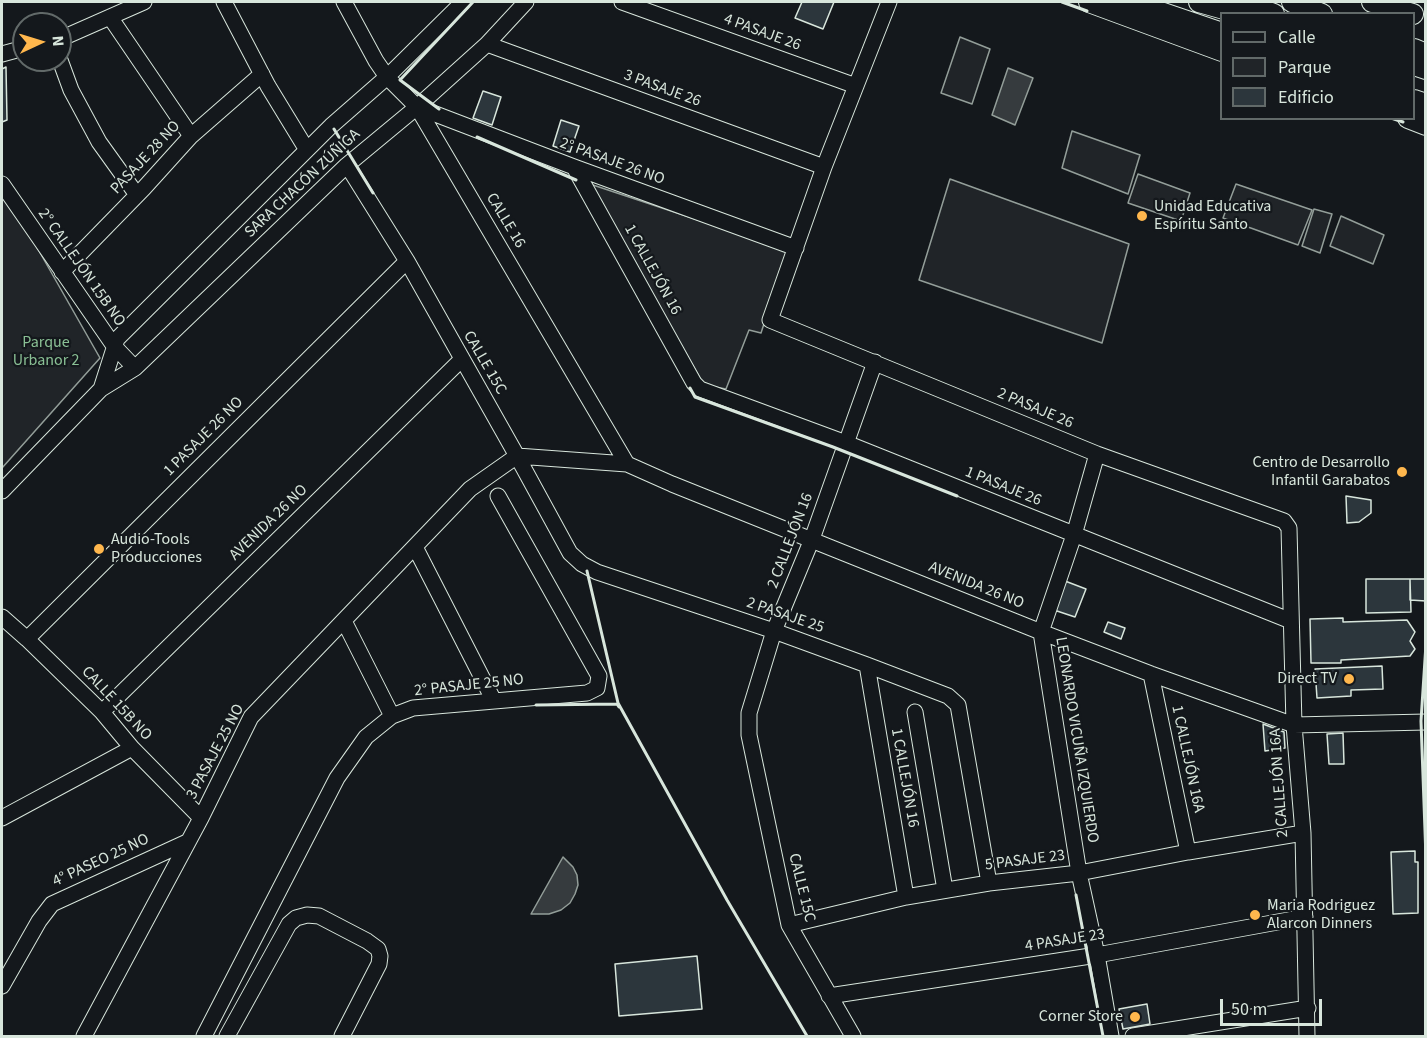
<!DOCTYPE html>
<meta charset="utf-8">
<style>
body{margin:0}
#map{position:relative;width:1427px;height:1038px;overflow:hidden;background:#14181c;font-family:"Source Sans 3",sans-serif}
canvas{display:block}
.frame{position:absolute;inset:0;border:3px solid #d8e6dc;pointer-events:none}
.legend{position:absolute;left:1220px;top:12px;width:195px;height:108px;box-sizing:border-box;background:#14181c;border:2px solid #626a69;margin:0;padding:8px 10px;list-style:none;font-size:18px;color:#d8e6dc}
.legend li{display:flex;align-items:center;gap:12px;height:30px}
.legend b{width:30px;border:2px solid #626a69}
.north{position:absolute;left:12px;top:12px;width:60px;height:60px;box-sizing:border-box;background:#14181c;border:2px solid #626a69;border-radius:50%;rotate:86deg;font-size:16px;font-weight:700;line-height:24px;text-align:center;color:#d8e6dc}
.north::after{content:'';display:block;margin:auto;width:21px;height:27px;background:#ffb74d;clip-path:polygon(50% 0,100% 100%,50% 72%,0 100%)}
.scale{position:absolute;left:1220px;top:999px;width:102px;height:27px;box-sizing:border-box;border:3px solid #d8e6dc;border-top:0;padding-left:8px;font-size:18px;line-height:21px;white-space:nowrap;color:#d8e6dc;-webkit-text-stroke:4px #14181c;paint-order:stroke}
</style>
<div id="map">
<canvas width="1427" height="1038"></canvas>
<div class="frame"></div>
<ul class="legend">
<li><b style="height:8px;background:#14181c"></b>Calle</li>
<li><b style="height:16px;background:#202428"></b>Parque</li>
<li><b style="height:16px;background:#2c363c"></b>Edificio</li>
</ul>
<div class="north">N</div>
<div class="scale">50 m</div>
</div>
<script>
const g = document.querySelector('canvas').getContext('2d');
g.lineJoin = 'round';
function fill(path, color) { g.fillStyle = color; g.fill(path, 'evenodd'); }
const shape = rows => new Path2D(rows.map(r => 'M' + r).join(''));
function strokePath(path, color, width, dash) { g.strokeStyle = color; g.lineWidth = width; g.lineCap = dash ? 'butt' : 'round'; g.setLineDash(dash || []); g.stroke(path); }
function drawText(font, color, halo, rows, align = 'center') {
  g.font = font + ' "Source Sans 3",sans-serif'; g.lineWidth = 4.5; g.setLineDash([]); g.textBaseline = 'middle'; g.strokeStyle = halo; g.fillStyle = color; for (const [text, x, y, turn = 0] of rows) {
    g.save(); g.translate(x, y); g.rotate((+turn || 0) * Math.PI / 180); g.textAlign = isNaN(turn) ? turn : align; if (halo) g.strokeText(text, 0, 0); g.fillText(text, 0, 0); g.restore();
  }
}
const green = shape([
 [960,37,990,49,972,104,941,93,960,37],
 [1072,131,1140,155,1128,194,1062,168,1072,131],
 [1138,174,1190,193,1181,221,1128,203,1138,174],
 [950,179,1129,244,1102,343,919,280,950,179],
 [587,183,788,250,761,333,749,330,726,389,704,385,587,183],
 [1236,184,1312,210,1298,245,1223,218,1236,184],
 [2,186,100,358,2,468,2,186],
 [1314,209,1332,214,1320,253,1302,246,1314,209],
 [1341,216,1384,235,1373,264,1330,246,1341,216]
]);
const water = shape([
 [1008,68,1033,78,1015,125,992,115,1008,68],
 [563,857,573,867,577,875,578,885,575,894,570,903,561,910,549,914,531,914,563,857]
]);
const building = shape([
 [802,2,834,2,823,29,795,18,802,2],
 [6,67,7,120,2,122,2,69,6,67],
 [483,91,501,97,492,125,473,118,483,91],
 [561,120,579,126,570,152,553,146,561,120],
 [1346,496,1371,500,1371,513,1359,522,1347,523,1346,496],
 [1366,579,1410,579,1411,612,1366,613,1366,579],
 [1410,579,1426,579,1426,601,1410,600,1410,579],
 [1065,581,1086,589,1075,617,1054,610,1065,581],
 [1343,618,1343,622,1407,620,1415,632,1410,641,1415,649,1410,656,1341,660,1341,663,1311,663,1310,619,1343,618],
 [1108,622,1125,628,1121,639,1104,632,1108,622],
 [1382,666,1383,689,1351,690,1351,696,1317,698,1315,669,1382,666],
 [1263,724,1284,732,1285,748,1265,751,1263,724],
 [1343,733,1344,764,1329,764,1327,734,1343,733],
 [1415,851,1415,862,1418,862,1418,913,1393,914,1391,852,1415,851],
 [697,956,702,1009,619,1016,615,964,697,956],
 [1147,1004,1150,1024,1123,1029,1119,1009,1147,1004]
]);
const minor = shape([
 [224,2,268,86,307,150],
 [344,2,376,61,387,77,417,107,627,464],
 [622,2,856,86],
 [889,2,824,167,770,320,1097,454,1284,521,1289,528,1294,725,1303,833,1307,1036],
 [110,17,191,136],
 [60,39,144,2],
 [487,44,824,167],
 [2,54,24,48],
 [60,60,71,90,99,142,137,195],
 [417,107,574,167,796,248],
 [347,165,407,261,517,456,570,553,582,564,597,572,774,631,867,665,948,696,958,705,989,883],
 [574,167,694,383,700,389,846,443,1291,621],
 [2,184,114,346,135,368],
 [62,272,144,188,191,136,262,74],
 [101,389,117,339,331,126,387,77,463,2],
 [1097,454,1074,535,1041,632,1079,873,1097,955,1111,1036],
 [2,491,101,389,135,368,347,165,417,107,487,44,526,2],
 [415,547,494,701],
 [2,617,27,639,102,712,132,748,201,818],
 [344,621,392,716],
 [27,639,407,261],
 [867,665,906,897],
 [1151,674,1188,852],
 [102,712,461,360],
 [915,712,945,890],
 [2,818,132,748],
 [789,925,906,897,989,883,1079,873,1188,852,1303,833],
 [2,986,39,921,52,904,187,842],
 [829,996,1097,955,1305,917],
 [84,1036,201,818,251,717,470,489,517,456,627,464,672,484,1041,632,1151,674,1294,725,1426,722],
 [204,1036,337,778,366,737,392,716,413,708,587,693,597,688,599,676,498,496],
 [227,1036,289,924,296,918,307,915,319,916,367,941,378,949,380,956,379,964,342,1036],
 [853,1036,789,925,749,735,749,713,774,631,812,539,875,362],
 [1133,1036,1308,1008]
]);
const major = shape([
 [1089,2,1222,51],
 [1131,2,1222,33],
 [1199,2,1242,14],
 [1242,2,1274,14],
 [1292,2,1322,14],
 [1372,2,1413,14],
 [1414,49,1426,54],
 [1414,65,1426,69],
 [1414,100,1426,104],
 [1408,118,1426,125]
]);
const wall = shape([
 [1062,2,1087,11],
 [439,109,400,80,473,2],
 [1391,118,1403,122],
 [334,129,373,193],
 [477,137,576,180],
 [690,388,695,397,833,447,957,496],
 [587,571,618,703,727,900,807,1036],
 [1426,644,1421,721,1426,858],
 [536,705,617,704,619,707],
 [1076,895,1103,1036]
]);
const markers = [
 [1142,216,6,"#ffb74d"],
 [1402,472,6,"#ffb74d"],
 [99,549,6,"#ffb74d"],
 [1349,679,6,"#ffb74d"],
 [1255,915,6,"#ffb74d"],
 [1135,1017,6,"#ffb74d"]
];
const streetNames = [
 ["4 PASAJE 26",762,33,20],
 ["3 PASAJE 26",662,89,20],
 ["PASAJE 28 NO",146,158,-47],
 ["2° PASAJE 26 NO",612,162,20],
 ["SARA CHACÓN ZÚÑIGA",303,184,-43],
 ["CALLE 16",505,221,59],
 ["2° CALLEJÓN 15B NO",81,268,55],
 ["1 CALLEJÓN 16",652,270,61],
 ["CALLE 15C",484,363,60],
 ["2 PASAJE 26",1035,409,23],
 ["1 PASAJE 26 NO",204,437,-45],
 ["1 PASAJE 26",1003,487,22],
 ["AVENIDA 26 NO",269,523,-44],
 ["2 CALLEJÓN 16",791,541,-69],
 ["AVENIDA 26 NO",976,586,22],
 ["2 PASAJE 25",785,616,19],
 ["2° PASAJE 25 NO",469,686,-6],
 ["CALLE 15B NO",116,704,47],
 ["LEONARDO VICUÑA IZQUIERDO",1076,740,81],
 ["3 PASAJE 25 NO",216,752,-62],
 ["1 CALLEJÓN 16A",1187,759,78],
 ["1 CALLEJÓN 16",904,778,80],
 ["2 CALLEJÓN 16A",1280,783,-94],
 ["4° PASEO 25 NO",101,861,-25],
 ["5 PASAJE 23",1025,861,-7],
 ["CALLE 15C",801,888,76],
 ["4 PASAJE 23",1065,941,-9]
];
const poiNames = [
 ["Unidad Educativa",1154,207],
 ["Espíritu Santo",1154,225],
 ["Centro de Desarrollo",1390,463,"right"],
 ["Infantil Garabatos",1390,481,"right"],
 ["Audio-Tools",111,540],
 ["Producciones",111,558],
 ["Direct TV",1337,679,"right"],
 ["Maria Rodriguez",1267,906],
 ["Alarcon Dinners",1267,924],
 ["Corner Store",1123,1017,"right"]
];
const parkNames = [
 ["Parque",46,343],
 ["Urbanor 2",46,361]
];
fill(green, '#202428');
strokePath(green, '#939e99', 1.5);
fill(water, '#363b3e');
strokePath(water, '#939e99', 1.5);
fill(building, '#2c363c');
strokePath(building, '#d8e6dc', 1.5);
strokePath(minor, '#d8e6dc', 17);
strokePath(major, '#d8e6dc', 22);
strokePath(minor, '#14181c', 15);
strokePath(major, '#14181c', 20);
strokePath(wall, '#d8e6dc', 3);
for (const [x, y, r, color] of markers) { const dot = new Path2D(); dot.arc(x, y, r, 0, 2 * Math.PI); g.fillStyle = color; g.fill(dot); strokePath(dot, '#14181c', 2); }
drawText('16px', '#d8e6dc', '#14181c', streetNames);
drawText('16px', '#d8e6dc', '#14181c', poiNames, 'left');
drawText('16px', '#8ac095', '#14181c', parkNames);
</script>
